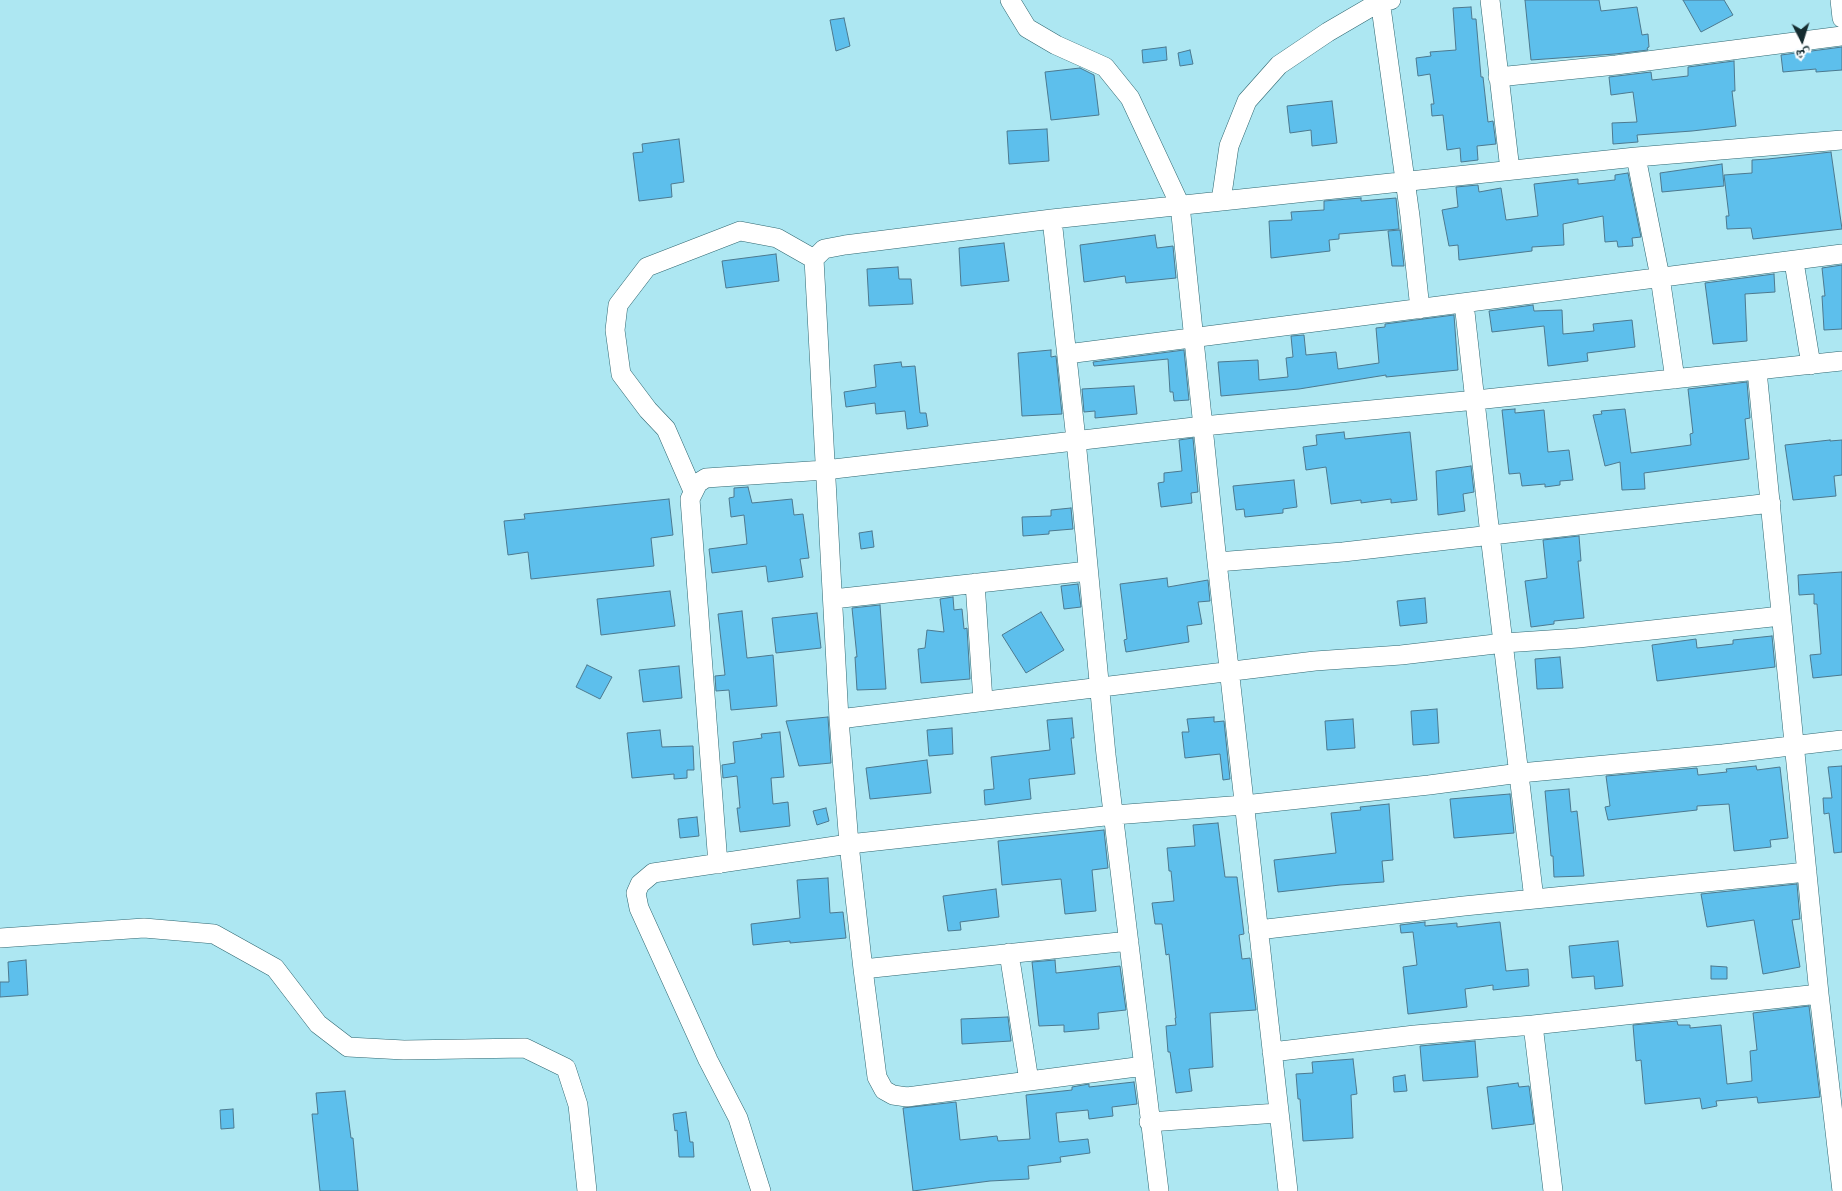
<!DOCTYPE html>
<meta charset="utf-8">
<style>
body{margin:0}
#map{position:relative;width:1842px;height:1191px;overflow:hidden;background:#ade7f2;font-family:Barlow,"Noto Naskh Arabic",sans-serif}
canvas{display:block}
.north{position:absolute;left:1777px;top:15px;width:50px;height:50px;-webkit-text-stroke:4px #f8fdff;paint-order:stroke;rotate:175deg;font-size:14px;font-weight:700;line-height:20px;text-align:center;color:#152c30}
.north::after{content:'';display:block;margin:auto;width:18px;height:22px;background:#152c30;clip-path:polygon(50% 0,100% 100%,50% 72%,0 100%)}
</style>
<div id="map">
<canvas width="1842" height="1191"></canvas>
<div class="north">ش</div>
</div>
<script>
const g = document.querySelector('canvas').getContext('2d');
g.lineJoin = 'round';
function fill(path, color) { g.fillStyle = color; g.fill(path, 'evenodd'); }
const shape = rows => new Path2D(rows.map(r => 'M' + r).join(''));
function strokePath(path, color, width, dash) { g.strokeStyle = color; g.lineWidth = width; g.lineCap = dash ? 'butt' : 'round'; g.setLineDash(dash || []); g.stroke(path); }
const building = shape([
 [1525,0,1599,0,1601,11,1637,7,1642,35,1648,34,1649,47,1647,48,1648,50,1615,54,1531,60,1525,0],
 [1683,0,1724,0,1733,15,1701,32,1683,0],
 [1471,7,1472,19,1476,19,1481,77,1483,77,1488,122,1493,121,1496,144,1477,146,1478,160,1461,162,1460,148,1447,150,1443,115,1432,116,1431,104,1434,104,1430,74,1418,76,1416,58,1431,56,1430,52,1456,50,1453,8,1471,7],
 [844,18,850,46,836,51,830,20,844,18],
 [1166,47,1167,60,1143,63,1142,50,1166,47],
 [1842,47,1842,70,1816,72,1816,69,1783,72,1781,55,1842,47],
 [1190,50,1193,64,1180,66,1178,53,1190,50],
 [1734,61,1735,91,1732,91,1736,126,1692,131,1637,135,1638,142,1613,144,1612,123,1637,122,1633,92,1611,95,1609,77,1651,72,1652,80,1688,76,1688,67,1734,61],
 [1080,68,1094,75,1099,115,1051,120,1045,72,1080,68],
 [1332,101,1337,143,1312,146,1311,130,1290,133,1287,106,1332,101],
 [1047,129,1049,161,1009,164,1007,131,1047,129],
 [679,139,684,182,671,184,672,197,639,201,633,153,643,152,642,144,679,139],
 [1831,152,1842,229,1753,239,1751,228,1727,229,1726,216,1729,216,1724,175,1752,173,1752,160,1768,159,1831,152],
 [1722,164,1724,186,1662,192,1660,173,1722,164],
 [1628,173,1641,237,1632,238,1633,246,1618,247,1617,241,1605,242,1603,216,1563,224,1564,245,1532,247,1532,251,1459,260,1458,245,1449,246,1442,210,1458,207,1456,187,1478,185,1479,192,1501,188,1506,220,1538,216,1534,184,1578,179,1578,184,1615,180,1615,175,1628,173],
 [1361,198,1361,201,1396,198,1399,229,1339,234,1339,239,1329,240,1330,251,1271,258,1269,221,1292,220,1291,212,1324,210,1324,201,1361,198],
 [1400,230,1404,266,1392,266,1388,231,1400,230],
 [1155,235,1157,248,1173,246,1176,278,1126,283,1125,276,1084,282,1080,245,1155,235],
 [1004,243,1009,281,961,286,959,248,1004,243],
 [776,254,779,281,726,288,722,261,776,254],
 [1842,265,1842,329,1824,330,1822,296,1825,296,1822,268,1842,265],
 [898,267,899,279,911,279,913,304,869,306,867,269,898,267],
 [1774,274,1775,292,1745,294,1747,341,1713,344,1705,283,1774,274],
 [1533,305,1534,311,1562,310,1563,334,1594,331,1593,324,1632,320,1635,347,1587,353,1588,361,1548,366,1544,326,1492,332,1489,311,1533,305],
 [1454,315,1458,370,1386,377,1386,375,1299,389,1221,396,1218,362,1258,360,1259,380,1288,377,1286,358,1293,357,1291,336,1304,335,1306,355,1336,352,1338,369,1379,363,1376,328,1385,327,1385,324,1454,315],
 [1051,350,1051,357,1056,356,1062,414,1022,416,1018,353,1051,350],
 [1184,350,1189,400,1174,401,1173,392,1170,392,1168,359,1094,366,1093,362,1184,350],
 [901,362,902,367,915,366,920,413,926,413,928,426,907,429,905,411,876,414,875,403,846,407,844,392,876,387,874,365,901,362],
 [1747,382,1750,418,1745,419,1749,459,1644,473,1645,489,1622,490,1620,462,1605,466,1593,415,1602,414,1601,411,1625,409,1631,453,1691,445,1690,434,1693,433,1688,389,1747,382],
 [1134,386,1137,414,1095,418,1095,411,1084,412,1082,389,1134,386],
 [1515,409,1515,413,1544,410,1548,452,1569,450,1573,480,1560,481,1560,485,1545,487,1545,484,1522,486,1520,473,1509,474,1502,410,1515,409],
 [1344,432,1345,439,1410,432,1417,500,1391,503,1391,499,1361,503,1361,500,1331,504,1326,467,1306,470,1303,447,1317,445,1316,435,1344,432],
 [1193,438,1198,492,1191,493,1192,503,1161,507,1158,483,1164,482,1164,473,1182,471,1179,440,1193,438],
 [1830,440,1830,441,1842,440,1842,475,1834,476,1836,496,1793,500,1785,445,1830,440],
 [1471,466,1474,492,1463,494,1465,511,1438,515,1436,471,1471,466],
 [1294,480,1297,507,1283,509,1283,513,1245,517,1244,509,1236,510,1233,486,1294,480],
 [748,487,752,503,792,499,794,515,803,514,809,558,800,559,803,577,768,582,766,566,712,573,709,549,747,544,744,515,731,517,729,498,734,497,734,488,748,487],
 [669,499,673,535,651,538,654,566,531,579,528,552,508,555,504,521,525,519,524,514,669,499],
 [1071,508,1073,529,1049,531,1049,534,1023,536,1022,517,1051,516,1051,510,1071,508],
 [872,531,874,547,861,549,859,533,872,531],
 [1579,536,1581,561,1578,561,1584,618,1554,621,1554,624,1531,627,1525,581,1547,578,1543,540,1579,536],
 [1842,572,1842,675,1813,678,1810,655,1821,654,1817,604,1814,604,1814,594,1799,595,1798,575,1842,572],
 [1167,578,1168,587,1208,580,1210,601,1198,602,1202,624,1187,626,1189,642,1126,652,1124,640,1127,639,1120,584,1167,578],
 [1078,584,1081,607,1064,609,1061,586,1078,584],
 [670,591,675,626,601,635,597,599,670,591],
 [953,597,954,610,962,609,964,629,967,628,970,679,921,683,918,649,925,648,927,630,944,632,940,599,953,597],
 [1425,598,1427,623,1400,626,1397,601,1425,598],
 [880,605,886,689,857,690,855,657,857,657,852,608,880,605],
 [742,611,747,658,773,655,777,706,731,710,729,690,716,691,715,676,725,675,718,614,742,611],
 [1041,612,1064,650,1026,673,1002,635,1041,612],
 [817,613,821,648,776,653,772,618,817,613],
 [1772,636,1775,667,1657,681,1652,645,1696,639,1697,648,1733,644,1733,640,1772,636],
 [1560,657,1563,688,1537,689,1535,659,1560,657],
 [587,665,612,677,600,699,576,687,587,665],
 [679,666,682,698,643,702,639,670,679,666],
 [1437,709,1439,743,1413,745,1411,711,1437,709],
 [828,717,831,763,799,766,786,721,828,717],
 [1214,717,1214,722,1224,721,1230,779,1223,780,1220,754,1185,758,1182,732,1189,732,1187,719,1214,717],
 [1072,718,1074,738,1071,738,1075,774,1029,779,1031,799,985,805,984,790,994,789,991,757,1050,750,1047,720,1072,718],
 [1353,719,1355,748,1327,750,1325,721,1353,719],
 [952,728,953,754,929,756,927,730,952,728],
 [660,730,662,747,693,746,694,770,687,770,687,778,674,779,674,774,632,778,627,733,660,730],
 [780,732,784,777,771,778,773,804,788,802,790,826,740,832,737,808,740,808,737,776,723,778,722,765,735,763,733,742,762,738,761,734,780,732],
 [927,760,931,793,870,799,866,768,927,760],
 [1756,766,1757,770,1780,767,1788,838,1770,840,1771,847,1734,851,1729,804,1697,806,1697,810,1608,820,1605,807,1610,806,1606,776,1697,768,1698,775,1727,772,1726,769,1756,766],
 [1842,766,1842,852,1834,853,1829,813,1824,814,1823,798,1832,798,1828,767,1842,766],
 [1569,789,1571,812,1577,811,1584,876,1554,877,1553,856,1551,856,1545,791,1569,789],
 [1510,794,1514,833,1454,838,1450,799,1510,794],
 [1389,804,1393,860,1382,861,1384,882,1340,885,1278,892,1274,860,1336,853,1331,813,1361,810,1360,807,1389,804],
 [826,808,829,821,817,825,813,811,826,808],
 [697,817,699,836,680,838,678,819,697,817],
 [1218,823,1225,877,1237,877,1244,934,1239,935,1242,959,1250,958,1256,1010,1210,1013,1213,1067,1189,1069,1192,1091,1176,1093,1170,1052,1168,1052,1166,1026,1176,1025,1175,1018,1176,1018,1169,954,1166,955,1162,924,1155,924,1152,903,1174,901,1171,871,1169,871,1167,848,1195,846,1193,825,1218,823],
 [1104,830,1108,868,1092,870,1096,911,1065,914,1061,879,1002,885,998,841,1104,830],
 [828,878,830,913,843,912,846,938,790,943,790,941,753,945,751,924,800,918,797,880,828,878],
 [1797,884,1800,919,1792,920,1800,967,1763,974,1754,920,1707,927,1701,894,1797,884],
 [996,889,999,917,960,922,961,930,948,931,943,896,996,889],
 [1425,922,1425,926,1457,923,1457,927,1500,922,1506,971,1528,969,1529,986,1493,990,1493,985,1465,989,1467,1007,1408,1014,1403,967,1417,965,1413,932,1401,933,1400,925,1425,922],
 [1618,941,1623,986,1595,989,1594,976,1572,978,1569,946,1618,941],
 [26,960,28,995,0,997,0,982,9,982,8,962,26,960],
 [1055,960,1056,973,1120,966,1126,1010,1098,1013,1099,1029,1064,1032,1064,1025,1039,1026,1032,962,1055,960],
 [1711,966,1727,967,1727,979,1711,979,1711,966],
 [1809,1006,1820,1097,1758,1103,1757,1097,1716,1101,1717,1106,1702,1109,1700,1098,1645,1104,1641,1060,1636,1061,1633,1025,1677,1021,1678,1025,1690,1025,1690,1028,1721,1025,1727,1084,1752,1081,1750,1051,1757,1050,1753,1013,1809,1006],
 [1008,1017,1011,1041,962,1044,961,1019,1008,1017],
 [1475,1041,1478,1077,1423,1081,1420,1046,1475,1041],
 [1353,1059,1357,1094,1351,1095,1353,1138,1303,1141,1300,1099,1298,1099,1296,1074,1313,1073,1312,1062,1353,1059],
 [1405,1075,1407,1091,1394,1092,1393,1077,1405,1075],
 [1134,1082,1137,1104,1112,1107,1113,1116,1089,1119,1088,1110,1056,1113,1059,1142,1088,1139,1090,1153,1060,1157,1061,1162,1028,1166,1029,1179,990,1181,913,1191,903,1108,956,1102,960,1140,997,1136,998,1141,1030,1139,1026,1095,1072,1090,1072,1087,1089,1084,1089,1087,1134,1082],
 [1518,1083,1519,1087,1529,1086,1534,1124,1492,1129,1487,1087,1518,1083],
 [345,1091,351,1138,353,1138,358,1191,320,1191,312,1114,318,1114,316,1093,345,1091],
 [233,1109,234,1128,221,1129,220,1110,233,1109],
 [686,1112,690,1142,693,1142,694,1157,679,1157,677,1130,675,1131,673,1114,686,1112]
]);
const street = shape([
 [1010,0,1027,28,1056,45,1105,67,1130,98,1180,205,1217,562,1288,1191],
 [1380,0,1410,216,1420,309],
 [1490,0,1510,170],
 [1840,0,1842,18],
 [1498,77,1616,65,1842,36],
 [1636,157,1660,277,1675,379],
 [1221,201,1229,146,1247,101,1279,65,1328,32,1381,1,1391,0],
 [1052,219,1076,440,1106,755,1159,1191],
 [1794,262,1811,365],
 [1464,303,1490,535,1534,899],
 [1067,354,1842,254],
 [1757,371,1819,994,1842,1191],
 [693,491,666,429,648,410,621,374,615,330,618,305,647,267,740,231,777,238,814,259],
 [1217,562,1343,552,1771,503],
 [975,583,983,701],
 [833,599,1088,571],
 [839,719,1315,661,1401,655,1504,643,1578,638,1781,616],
 [718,864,690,499,698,483,706,478,825,470,1203,426,1476,400,1842,361],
 [1258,930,1464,906,1807,872],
 [0,938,144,928,214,934,275,968,318,1024,348,1047,404,1050,525,1048,566,1068,578,1105,587,1191],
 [1009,953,1029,1081],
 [863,969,1129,941],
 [1533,1025,1553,1191],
 [1272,1052,1415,1035,1533,1025,1819,994],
 [1144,1066,907,1097,893,1095,884,1090,877,1077,863,969,849,844,839,719,814,259,824,249,845,245,1052,219,1636,157,1842,140],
 [1149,1122,1278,1113],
 [761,1191,738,1118,708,1060,639,908,636,893,640,884,653,873,849,844,1114,815,1244,805,1429,785,1520,773,1723,754,1842,740]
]);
fill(building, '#5dbfec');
strokePath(building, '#4c798f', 1);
strokePath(street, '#2f6771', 20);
strokePath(street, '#fff', 19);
</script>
